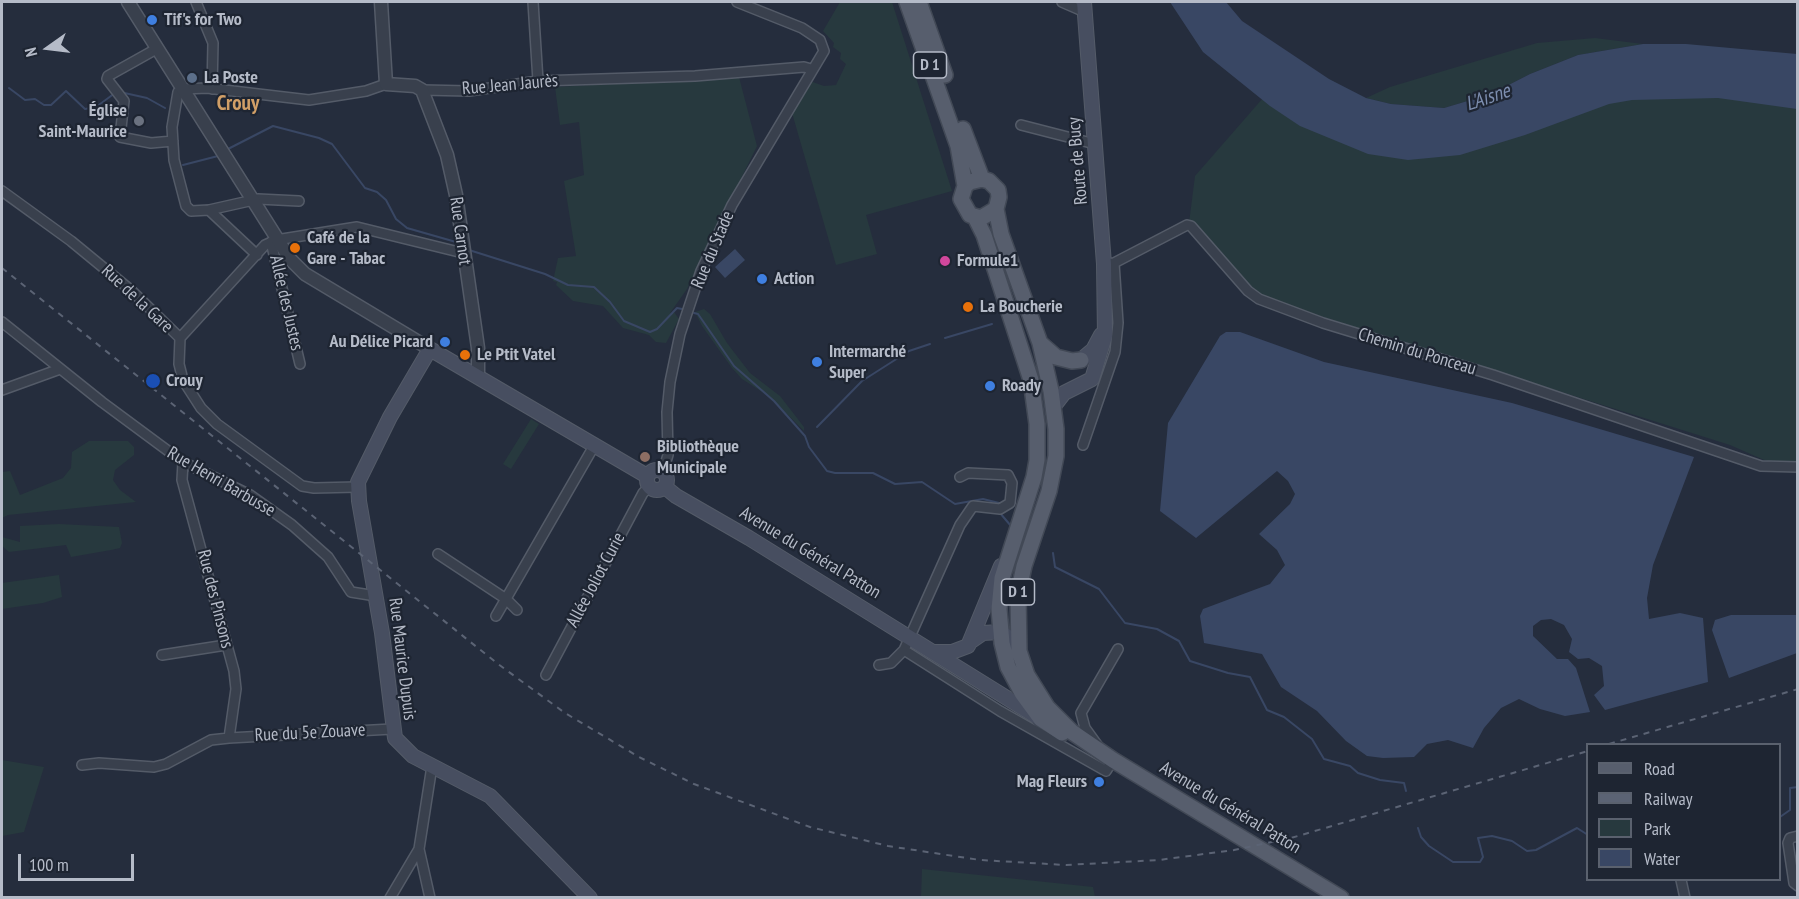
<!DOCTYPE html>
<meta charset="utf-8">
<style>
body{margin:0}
#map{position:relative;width:1799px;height:899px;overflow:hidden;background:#252d3d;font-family:"PT Sans Narrow",sans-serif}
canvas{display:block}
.frame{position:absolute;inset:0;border:3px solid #b5bbc8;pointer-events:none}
.legend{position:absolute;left:1586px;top:743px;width:195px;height:138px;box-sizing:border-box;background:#1e2532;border:2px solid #5a616e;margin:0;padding:8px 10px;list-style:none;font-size:18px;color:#b5bbc8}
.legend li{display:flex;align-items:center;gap:12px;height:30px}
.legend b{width:30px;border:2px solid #5a616e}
.north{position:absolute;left:18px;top:18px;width:60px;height:60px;-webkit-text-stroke:4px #1e2532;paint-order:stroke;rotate:256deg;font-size:16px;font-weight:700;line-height:24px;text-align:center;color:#b5bbc8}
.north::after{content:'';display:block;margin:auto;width:21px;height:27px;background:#b5bbc8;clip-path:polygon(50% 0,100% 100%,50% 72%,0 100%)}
.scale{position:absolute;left:18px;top:854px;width:116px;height:27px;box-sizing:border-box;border:3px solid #b5bbc8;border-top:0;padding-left:8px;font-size:18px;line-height:21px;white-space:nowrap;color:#b5bbc8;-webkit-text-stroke:4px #1e2532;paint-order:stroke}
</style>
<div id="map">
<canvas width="1799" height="899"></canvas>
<div class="frame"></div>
<ul class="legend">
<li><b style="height:8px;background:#575e6d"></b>Road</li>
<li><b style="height:8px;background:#5b6374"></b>Railway</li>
<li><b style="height:16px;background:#27393e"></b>Park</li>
<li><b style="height:16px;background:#394764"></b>Water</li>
</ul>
<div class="north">N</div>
<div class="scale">100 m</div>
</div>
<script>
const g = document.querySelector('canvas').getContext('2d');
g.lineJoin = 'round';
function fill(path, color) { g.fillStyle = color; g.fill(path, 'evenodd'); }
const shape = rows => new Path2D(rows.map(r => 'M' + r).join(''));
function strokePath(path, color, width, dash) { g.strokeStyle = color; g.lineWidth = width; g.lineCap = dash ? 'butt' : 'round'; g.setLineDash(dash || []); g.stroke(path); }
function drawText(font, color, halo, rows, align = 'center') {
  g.font = font + ' "PT Sans Narrow",sans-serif'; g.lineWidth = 4.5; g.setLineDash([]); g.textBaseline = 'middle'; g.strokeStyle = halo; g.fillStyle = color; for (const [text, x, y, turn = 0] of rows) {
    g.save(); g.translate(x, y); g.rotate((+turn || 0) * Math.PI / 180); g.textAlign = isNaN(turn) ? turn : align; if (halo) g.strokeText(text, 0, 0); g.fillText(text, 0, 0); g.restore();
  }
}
const green = shape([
 [840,2,892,2,952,191,866,215,877,254,836,265,792,113,810,81,824,86,836,85,846,64,840,59,841,53,833,47,834,43,823,31],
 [1595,38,1643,44,1578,55,1530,74,1491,94,1444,108,1391,104,1366,98,1390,87,1537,43],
 [1667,65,1797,96,1797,463,1771,463,1730,445,1256,296,1189,223,1195,176,1270,90,1406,138],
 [739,77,757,146,687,289,670,313,674,312,679,319,666,343,656,342,649,335,623,328,603,306,573,301,556,285,557,282,553,281,558,258,576,256,564,181,584,175,579,122,560,125,555,87],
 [704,309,710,314,727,343,750,373,780,396,804,427,804,431,770,397,742,379,732,368,702,326,695,312],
 [531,419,539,424,511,469,503,464],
 [89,441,128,441,134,447,134,455,115,470,113,480,120,490,136,502,8,515,2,518,2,472,10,471,20,495,63,478,71,468,72,452],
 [59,524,119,527,122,543,120,548,111,550,71,557,66,545,9,552,2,546,2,537,20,542,20,526],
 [59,575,62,597,43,603,2,609,2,583],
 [2,760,44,767,24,832,2,836],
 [922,869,1093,887,1095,897,921,897]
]);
const water = shape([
 [1170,2,1226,2,1242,21,1329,79,1366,98,1391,104,1444,108,1491,94,1530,74,1578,55,1643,44,1686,44,1797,54,1797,109,1718,98,1632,100,1609,104,1525,135,1460,155,1408,160,1368,154,1300,126,1270,106,1203,52],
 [735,249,745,260,725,278,715,267],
 [1226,332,1240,332,1324,362,1512,403,1694,457,1653,565,1647,598,1649,619,1680,613,1703,618,1708,682,1605,710,1594,695,1604,686,1602,666,1589,658,1578,659,1569,652,1572,639,1564,625,1551,619,1541,620,1533,626,1533,636,1557,659,1568,659,1576,668,1590,712,1565,716,1540,709,1519,699,1501,708,1484,728,1473,748,1448,740,1427,744,1414,757,1383,758,1367,756,1346,741,1317,711,1281,687,1262,654,1204,643,1200,616,1203,609,1270,584,1285,565,1277,550,1259,534,1290,504,1295,494,1288,481,1277,471,1196,538,1160,511,1168,423,1220,336],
 [1731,615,1797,615,1797,653,1729,678,1712,630,1715,620]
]);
const stream = shape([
 [9,88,25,100,35,99,44,105,51,105,66,91,85,109,96,107,115,93],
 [120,92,147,98,165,108],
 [228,149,273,126,319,138,332,144,365,188,377,192,386,200,396,219,407,228,456,242],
 [183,165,218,156],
 [469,250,545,274,568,285,594,287,610,302,624,321,650,332,657,329,677,308,682,309],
 [694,313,698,314,734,366,774,401,805,436,809,447,827,471,835,473,873,473,895,484,922,482,955,504,983,499,999,503],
 [945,338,992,324],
 [817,427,862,381,909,351,930,344],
 [1000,513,1011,526],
 [1053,553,1055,567,1099,589,1125,623,1157,629,1179,641,1190,661,1228,673,1250,677,1267,710,1284,717,1312,739,1324,759,1350,766,1358,773,1380,780,1404,783,1406,791],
 [1780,817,1790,810,1790,788,1798,787],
 [1418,828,1421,837,1429,846,1453,862,1480,862,1483,857,1478,838,1492,836,1512,841,1527,851,1536,850,1577,828,1588,835]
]);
const minor = shape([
 [196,2,213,43,212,89],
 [533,2,538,81],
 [1062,2,1085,12],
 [158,48,108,76,107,79,124,101,120,137,151,143,173,141],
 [422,90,469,91,538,81,695,76,804,67,811,69],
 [1021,125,1095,144],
 [2,191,71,241,133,292,180,338,179,364,183,380,201,408,217,424,302,486,314,488,357,487],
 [209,210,258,199,299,201],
 [271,242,300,364],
 [257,255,209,210,191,211,186,206,174,160,172,127,178,92,184,89,207,88,309,100,366,91,386,84],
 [1104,264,1114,263,1187,225,1191,226,1248,291,1259,299,1323,323,1493,375,1761,466,1798,467],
 [2,322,102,402,183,462,250,495,292,525,328,557,351,592,376,596],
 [180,338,265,245,276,240,357,227,463,253],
 [2,390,60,369],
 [1083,445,1115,352,1118,323,1114,263],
 [183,462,182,480,234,671,236,689,229,738],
 [663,471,668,455,667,412,670,382,680,334,701,271,732,205,824,51,820,40,802,28,737,2],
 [960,477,968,473,1008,475,1012,483,1010,503,1000,509,973,506,960,525,904,650,1000,711,1106,771,1113,760],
 [438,554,506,599,517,610],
 [496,616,594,446],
 [162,655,226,645],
 [879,665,891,663,904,650],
 [546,675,643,493,649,487],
 [1098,746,1085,728,1081,713,1118,649],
 [82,765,99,763,154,767,166,764,211,740,229,738,392,729],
 [1798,836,1790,838,1788,843,1794,883,1798,886],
 [1681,880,1685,898],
 [390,898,419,849],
 [430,898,419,849,432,766]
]);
const tertiary = shape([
 [128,2,290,259,305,274,430,349],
 [381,2,386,84,415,86,422,90,447,155,456,195,478,348,478,377]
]);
const secondary = shape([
 [1081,360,1093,350,1101,335],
 [1054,406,1064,393,1092,379,1105,336,1104,264,1084,2],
 '647 480a10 10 0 1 1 20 0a10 10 0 1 1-20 0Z',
 [665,487,676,496,749,538,1039,718],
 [970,642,983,633,1000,632,1014,641,1019,651],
 [935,652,952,652,968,646,1001,566],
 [590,898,490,796,413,756,395,738,382,633,359,501,358,482,390,417,430,349,647,476]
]);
const primary = shape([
 [907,2,958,146,965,186],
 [919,2,945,75],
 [963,129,982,179],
 [996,209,981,218,970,215,961,199,965,186,970,182,982,179,989,181,998,190,999,197,996,209,1001,234,1040,343,1051,391,1056,429,1056,456,1049,491,1024,566,1018,594,1019,651,1027,675,1047,707,1072,732,1113,760,1341,898],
 [975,217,984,235,1031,380,1037,424,1037,460,1034,477,1002,578,999,609,1002,643,1008,667,1022,693,1041,719,1062,733],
 [1040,343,1056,357,1072,361,1081,360]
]);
const rail = shape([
 [2,268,498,664,565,713,639,757,694,784,810,827,888,846,980,860,1066,865,1159,860,1234,850,1291,838,1588,751],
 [1609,744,1798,689]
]);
const markers = [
 [152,20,6,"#3f7fe0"],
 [192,78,6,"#5c6f8a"],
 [139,121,6,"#6b7280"],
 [295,248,6,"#e8710a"],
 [945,261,6,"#d1479c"],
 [762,279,6,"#3f7fe0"],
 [968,307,6,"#e8710a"],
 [445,342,6,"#3f7fe0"],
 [465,355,6,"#e8710a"],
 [817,362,6,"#3f7fe0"],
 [153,381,8,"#1a4fb4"],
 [990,386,6,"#3f7fe0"],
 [645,457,6,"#8d6e63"],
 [1099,782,6,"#3f7fe0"]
];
const shields = [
 [930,65,33],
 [1018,592,33]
];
const shieldNames = [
 ["D 1",930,65],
 ["D 1",1018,592]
];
const poiNames = [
 ["Tif's for Two",164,20],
 ["La Poste",204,78],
 ["Église",127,111,"right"],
 ["Saint-Maurice",127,132,"right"],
 ["Café de la",307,238],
 ["Gare - Tabac",307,259],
 ["Formule1",957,261],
 ["Action",774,279],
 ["La Boucherie",980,307],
 ["Au Délice Picard",433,342,"right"],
 ["Intermarché",829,352],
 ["Super",829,373],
 ["Le Ptit Vatel",477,355],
 ["Crouy",166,381],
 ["Roady",1002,386],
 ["Bibliothèque",657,447],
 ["Municipale",657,468],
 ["Mag Fleurs",1087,782,"right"]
];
const streetNames = [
 ["Rue Jean Jaurès",510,85,-5],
 ["Route de Bucy",1078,161,-95],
 ["Rue Carnot",460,231,82],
 ["Rue du Stade",713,250,-67],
 ["Rue de la Gare",137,299,43],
 ["Allée des Justes",286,303,77],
 ["Chemin du Ponceau",1417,352,17],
 ["Rue Henri Barbusse",221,482,30],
 ["Avenue du Général Patton",810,553,31],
 ["Allée Joliot Curie",596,580,-62],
 ["Rue des Pinsons",215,599,76],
 ["Rue Maurice Dupuis",402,659,83],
 ["Rue du 5e Zouave",310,733,-3],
 ["Avenue du Général Patton",1230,808,31]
];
const waterNames = [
 ["L'Aisne",1488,98,-19]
];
const quarterNames = [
 ["Crouy",238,104]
];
fill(green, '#27393e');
fill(water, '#394764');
strokePath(stream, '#394764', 2);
strokePath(minor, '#545b68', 12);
strokePath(tertiary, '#545b68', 15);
strokePath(secondary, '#545b68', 16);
strokePath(primary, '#424956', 18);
strokePath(minor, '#39404d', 9);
strokePath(tertiary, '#39404d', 12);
strokePath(secondary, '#474e60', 14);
strokePath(primary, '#575e6d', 15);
strokePath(rail, '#5b6374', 2, [6, 6]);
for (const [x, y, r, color] of markers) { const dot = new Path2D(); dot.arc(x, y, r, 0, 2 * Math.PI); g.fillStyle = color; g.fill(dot); strokePath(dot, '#1e2532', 2); }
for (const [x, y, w] of shields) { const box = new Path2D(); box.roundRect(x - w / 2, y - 13, w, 26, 4.5); g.fillStyle = '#1e2532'; g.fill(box); strokePath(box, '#b5bbc8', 1.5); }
drawText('bold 16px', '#b5bbc8', null, shieldNames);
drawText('bold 18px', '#b5bbc8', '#1e2532', poiNames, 'left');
drawText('18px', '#b5bbc8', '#1e2532', streetNames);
drawText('italic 20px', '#7d8eaf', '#1e2532', waterNames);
drawText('bold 21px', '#d19f67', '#1e2532', quarterNames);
</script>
